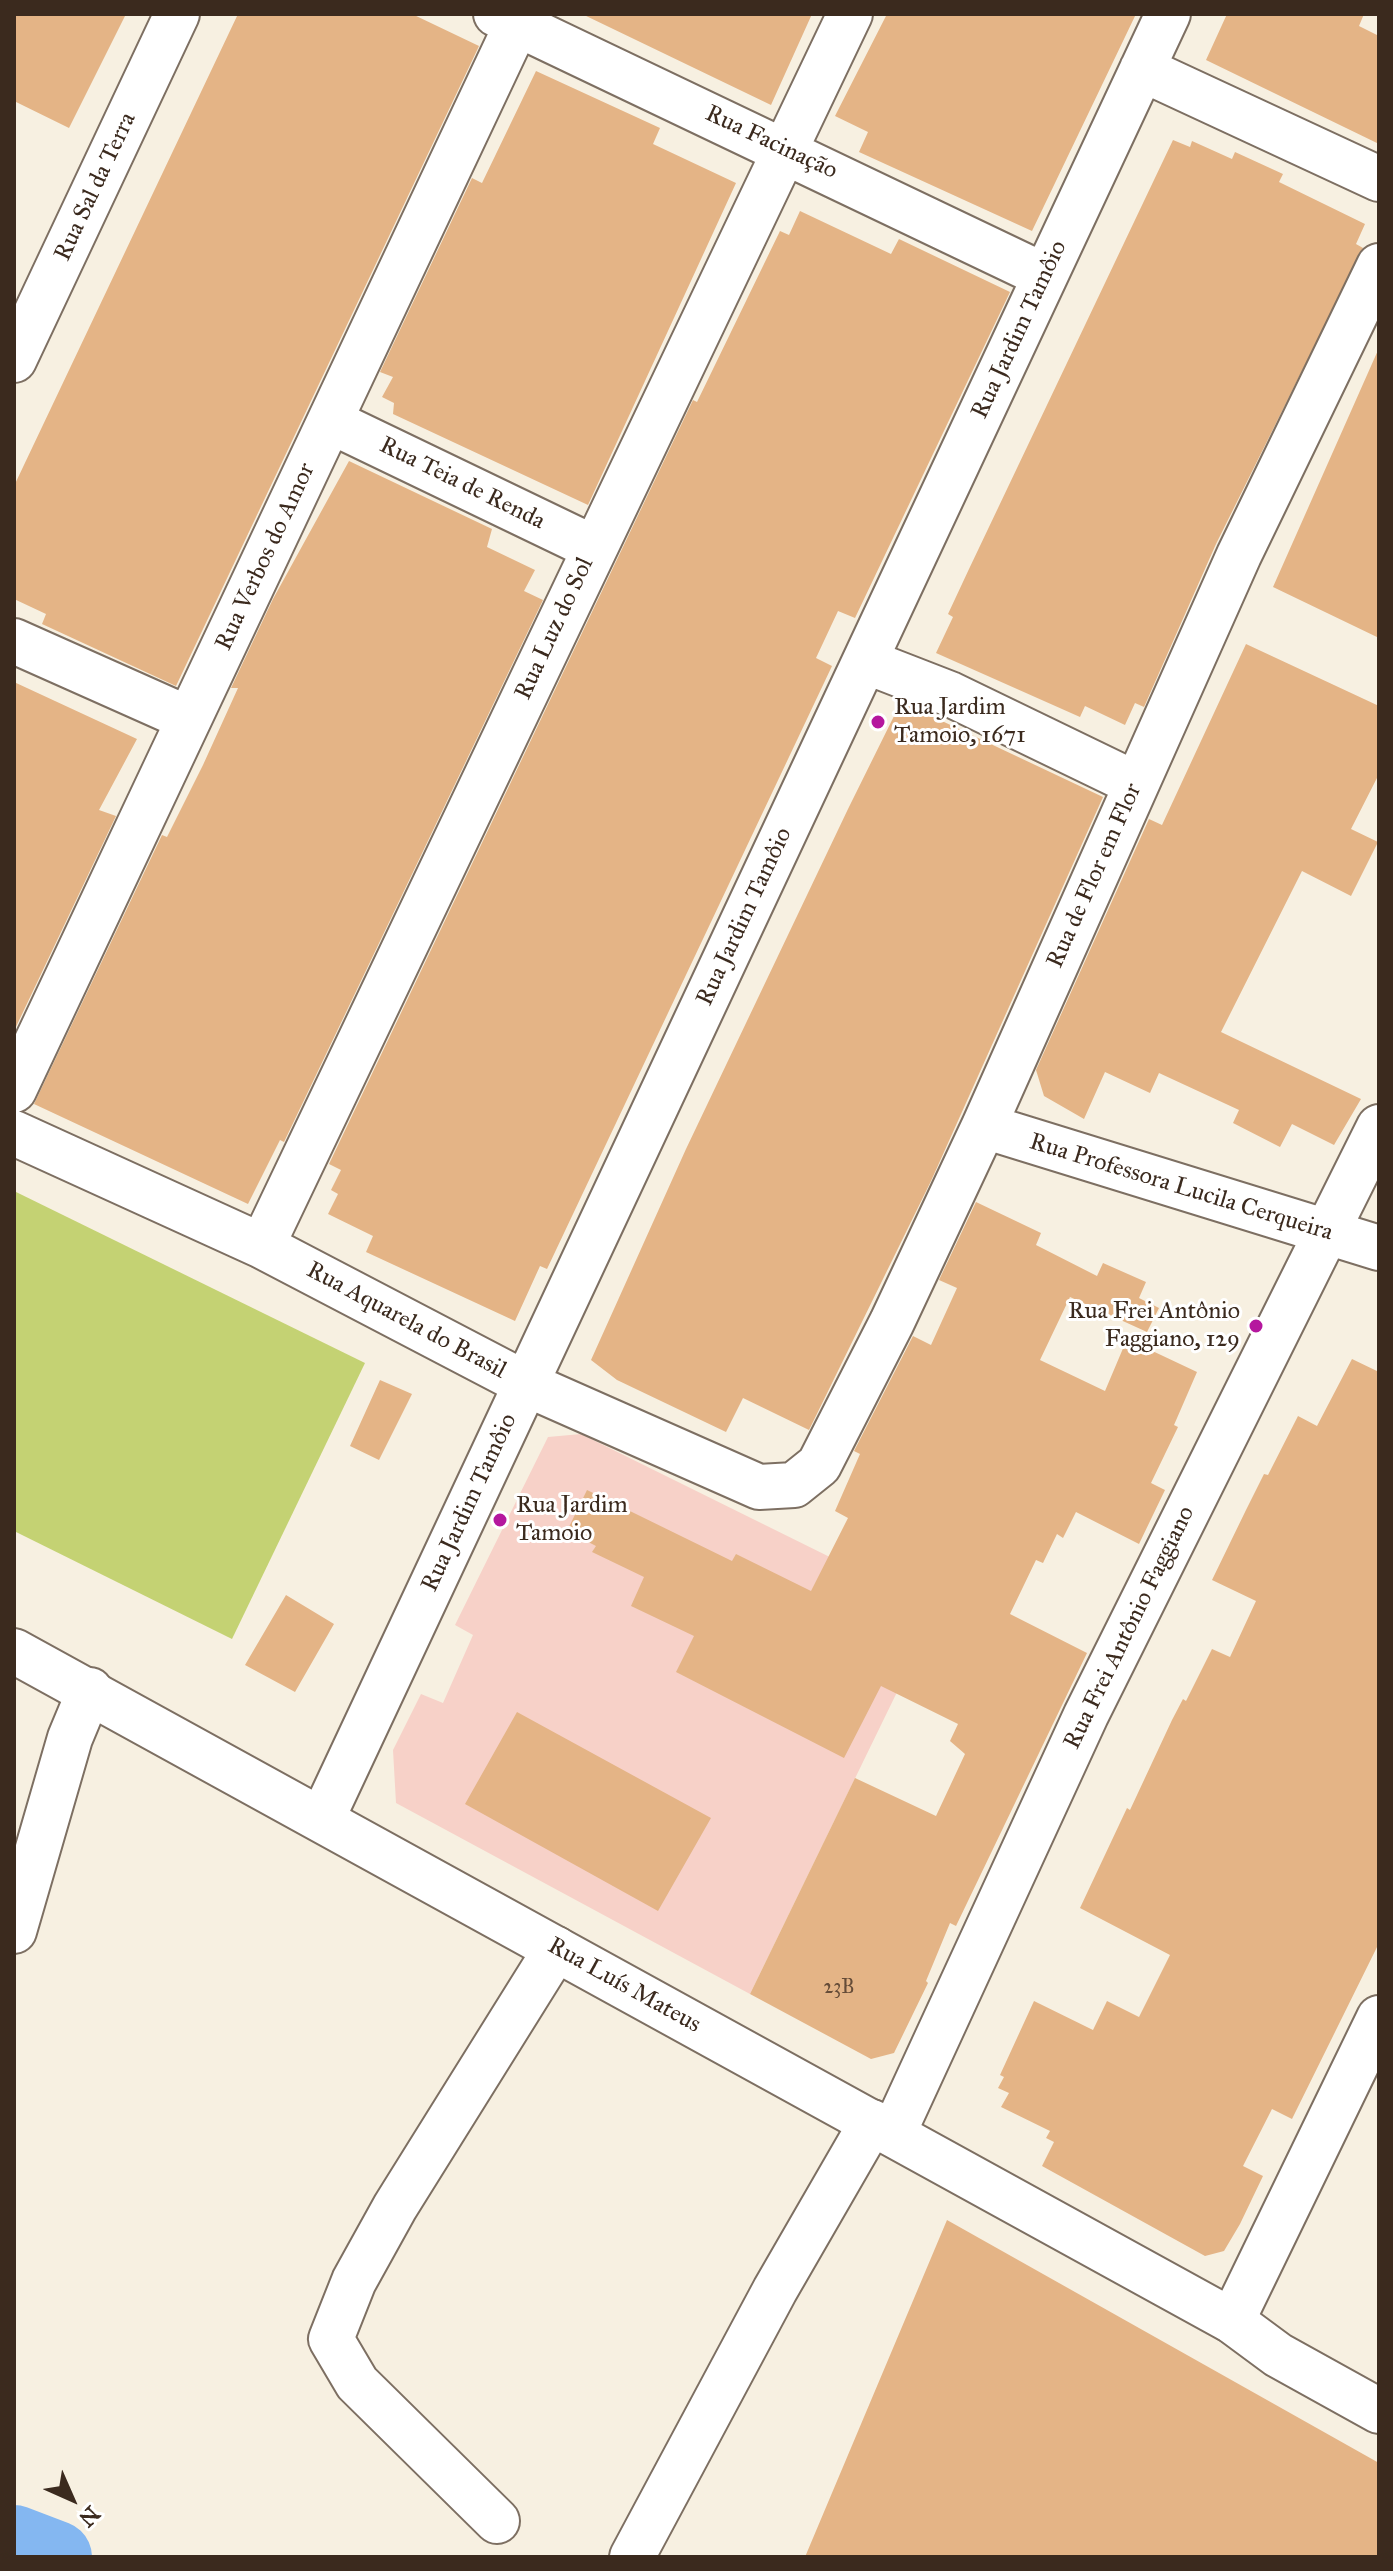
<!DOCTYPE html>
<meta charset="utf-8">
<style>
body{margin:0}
#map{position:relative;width:1393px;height:2571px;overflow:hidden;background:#f7f0e1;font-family:"IM FELL Great Primer",serif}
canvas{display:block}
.frame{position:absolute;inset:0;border:16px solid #3b2a1e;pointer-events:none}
.north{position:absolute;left:32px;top:2459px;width:80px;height:80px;-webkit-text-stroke:6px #fff;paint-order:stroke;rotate:135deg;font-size:22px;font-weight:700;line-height:32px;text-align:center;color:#3b2a1e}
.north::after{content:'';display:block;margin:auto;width:28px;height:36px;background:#3b2a1e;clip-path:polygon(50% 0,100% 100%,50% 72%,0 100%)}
</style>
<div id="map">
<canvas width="1393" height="2571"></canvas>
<div class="frame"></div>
<div class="north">N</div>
</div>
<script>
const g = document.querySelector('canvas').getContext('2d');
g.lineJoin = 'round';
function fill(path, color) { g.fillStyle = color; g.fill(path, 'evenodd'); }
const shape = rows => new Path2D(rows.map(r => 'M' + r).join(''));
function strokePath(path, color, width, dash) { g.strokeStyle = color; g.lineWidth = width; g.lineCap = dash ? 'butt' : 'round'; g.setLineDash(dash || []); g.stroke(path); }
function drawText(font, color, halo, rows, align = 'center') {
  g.font = font + ' "IM FELL Great Primer",serif'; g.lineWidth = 6; g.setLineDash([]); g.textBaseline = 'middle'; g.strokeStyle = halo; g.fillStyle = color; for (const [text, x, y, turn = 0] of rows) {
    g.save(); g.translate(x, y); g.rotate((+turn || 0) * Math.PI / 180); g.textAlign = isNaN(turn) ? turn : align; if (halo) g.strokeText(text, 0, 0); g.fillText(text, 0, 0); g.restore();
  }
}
const built = shape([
 [581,1434,937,1610,750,1994,396,1803,393,1750,421,1694,443,1703,473,1635,455,1625,548,1437]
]);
const green = shape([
 [14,1191,365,1363,232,1639,14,1531]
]);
const river = shape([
 [14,2541,56,2557]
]);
const building = shape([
 [14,14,126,14,69,128,14,101],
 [238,14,412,14,479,46,176,686,42,624,46,614,14,599,14,486],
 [582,14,812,14,771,105],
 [887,14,1136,14,1032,231,859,152,868,132,835,116],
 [1227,14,1364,14,1359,26,1379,36,1379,144,1206,60],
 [536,71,660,128,653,144,736,183,588,505,393,414,394,403,382,397,393,377,380,372,472,178,482,183],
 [1173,140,1190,147,1192,141,1232,159,1235,152,1283,174,1279,182,1365,224,1356,244,1363,248,1216,544,1144,707,1135,703,1125,725,1085,706,1080,717,936,653,953,617,948,614,969,569],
 [800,211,891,254,899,239,1010,292,855,618,838,611,816,658,832,666,547,1269,540,1266,515,1321,366,1252,373,1236,328,1214,338,1194,331,1190,341,1170,329,1164,693,400,697,402,780,231,789,235],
 [1379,348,1379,638,1273,587],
 [349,461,492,529,487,547,535,570,524,591,543,600,284,1142,280,1140,248,1204,34,1104,162,835,167,837,203,765,238,688,231,688,273,599],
 [1246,644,1379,706,1379,774,1351,829,1378,842,1351,896,1302,871,1221,1032,1361,1099,1334,1145,1292,1124,1280,1147,1233,1123,1239,1110,1159,1073,1150,1093,1105,1072,1084,1119,1044,1096,1036,1070,1149,819,1162,825],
 [14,682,137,739,99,810,116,816,14,1031],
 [906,704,1103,797,931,1181,809,1430,743,1398,726,1432,617,1380,591,1360,686,1149,848,809,897,710],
 [976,1202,1041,1233,1036,1245,1097,1276,1103,1263,1146,1282,1139,1298,1159,1308,1147,1332,1070,1297,1040,1360,1105,1391,1127,1339,1197,1372,1174,1425,1178,1427,1151,1483,1165,1490,1139,1544,1076,1512,1063,1538,1057,1534,1043,1563,1036,1560,1010,1614,1087,1653,956,1926,950,1923,926,1981,928,1983,894,2053,871,2059,750,1994,855,1778,936,1816,965,1754,950,1741,958,1724,881,1686,844,1758,676,1672,694,1636,631,1606,644,1577,592,1552,596,1546,567,1531,587,1490,732,1561,736,1554,811,1591,848,1518,835,1511,860,1454,854,1451,913,1336,931,1345,957,1288,939,1280],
 [1352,1359,1379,1372,1379,1943,1292,2119,1272,2109,1243,2166,1263,2176,1240,2224,1224,2251,1205,2256,1042,2166,1054,2142,1046,2138,1050,2131,1001,2107,1009,2093,998,2088,1004,2077,1000,2075,1034,2001,1093,2030,1107,2001,1139,2017,1170,1955,1080,1908,1127,1808,1130,1810,1172,1720,1183,1699,1186,1701,1212,1649,1230,1657,1256,1601,1212,1580,1246,1510,1264,1474,1268,1475,1298,1416,1317,1426],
 [380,1380,412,1394,379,1460,350,1446],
 [286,1595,334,1624,295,1692,245,1665],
 [517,1712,711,1818,658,1911,465,1804],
 [947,2220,1379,2463,1379,2557,805,2557]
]);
const minor = shape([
 [496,14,1045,276],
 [1142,69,1379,179],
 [14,360,177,14],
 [330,421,594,548],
 [14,641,189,719],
 [865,661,950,694,1136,784],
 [14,1090,517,24],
 [984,1126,1379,1248],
 [14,1133,262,1246,526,1384,759,1487,794,1485,819,1465,892,1322,984,1126,1239,555,1379,266],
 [262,1246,850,14],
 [322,1819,1168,14],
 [14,1931,70,1738,90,1690],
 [893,2134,1086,1715,1379,1127],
 [1232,2321,1379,2018],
 [497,2521,357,2383,331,2339,354,2281,395,2207,556,1949],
 [632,2557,775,2290,872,2122]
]);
const major = shape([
 [14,1651,1232,2321,1278,2355,1379,2411]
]);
const markers = [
 [878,722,8,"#b5179e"],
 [1256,1326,8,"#b5179e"],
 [500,1520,8,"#b5179e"]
];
const numberNames = [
 ["23B",839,1988]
];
const streetNames = [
 ["Rua Facinação",771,143,25],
 ["Rua Sal da Terra",96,187,-65],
 ["Rua Jardim Tamôio",1020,330,-65],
 ["Rua Teia de Renda",462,484,26],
 ["Rua Verbos do Amor",266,557,-65],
 ["Rua Luz do Sol",555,629,-65],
 ["Rua de Flor em Flor",1095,876,-66],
 ["Rua Jardim Tamôio",745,917,-65],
 ["Rua Professora Lucila Cerqueira",1181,1188,17],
 ["Rua Aquarela do Brasil",406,1321,28],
 ["Rua Jardim Tamôio",470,1503,-65],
 ["Rua Frei Antônio Faggiano",1130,1628,-64],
 ["Rua Luís Mateus",624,1986,29]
];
const poiNames = [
 ["Rua Jardim",894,708],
 ["Tamoio, 1671",894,736],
 ["Rua Frei Antônio",1240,1312,"right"],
 ["Faggiano, 129",1240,1340,"right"],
 ["Rua Jardim",516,1506],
 ["Tamoio",516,1534]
];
fill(built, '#f7d1c8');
fill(green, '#c4d273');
strokePath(river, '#84b7f1', 72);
fill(building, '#e4b486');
strokePath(minor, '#7d6f62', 48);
strokePath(major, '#7d6f62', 48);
strokePath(minor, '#fff', 44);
strokePath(major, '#fff', 44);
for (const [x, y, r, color] of markers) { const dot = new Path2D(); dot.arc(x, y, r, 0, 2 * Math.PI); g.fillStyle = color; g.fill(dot); strokePath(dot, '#fff', 3); }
drawText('20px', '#654c38', null, numberNames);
drawText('24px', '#3b2a1e', '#fff', streetNames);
drawText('24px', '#3b2a1e', '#fff', poiNames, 'left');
</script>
